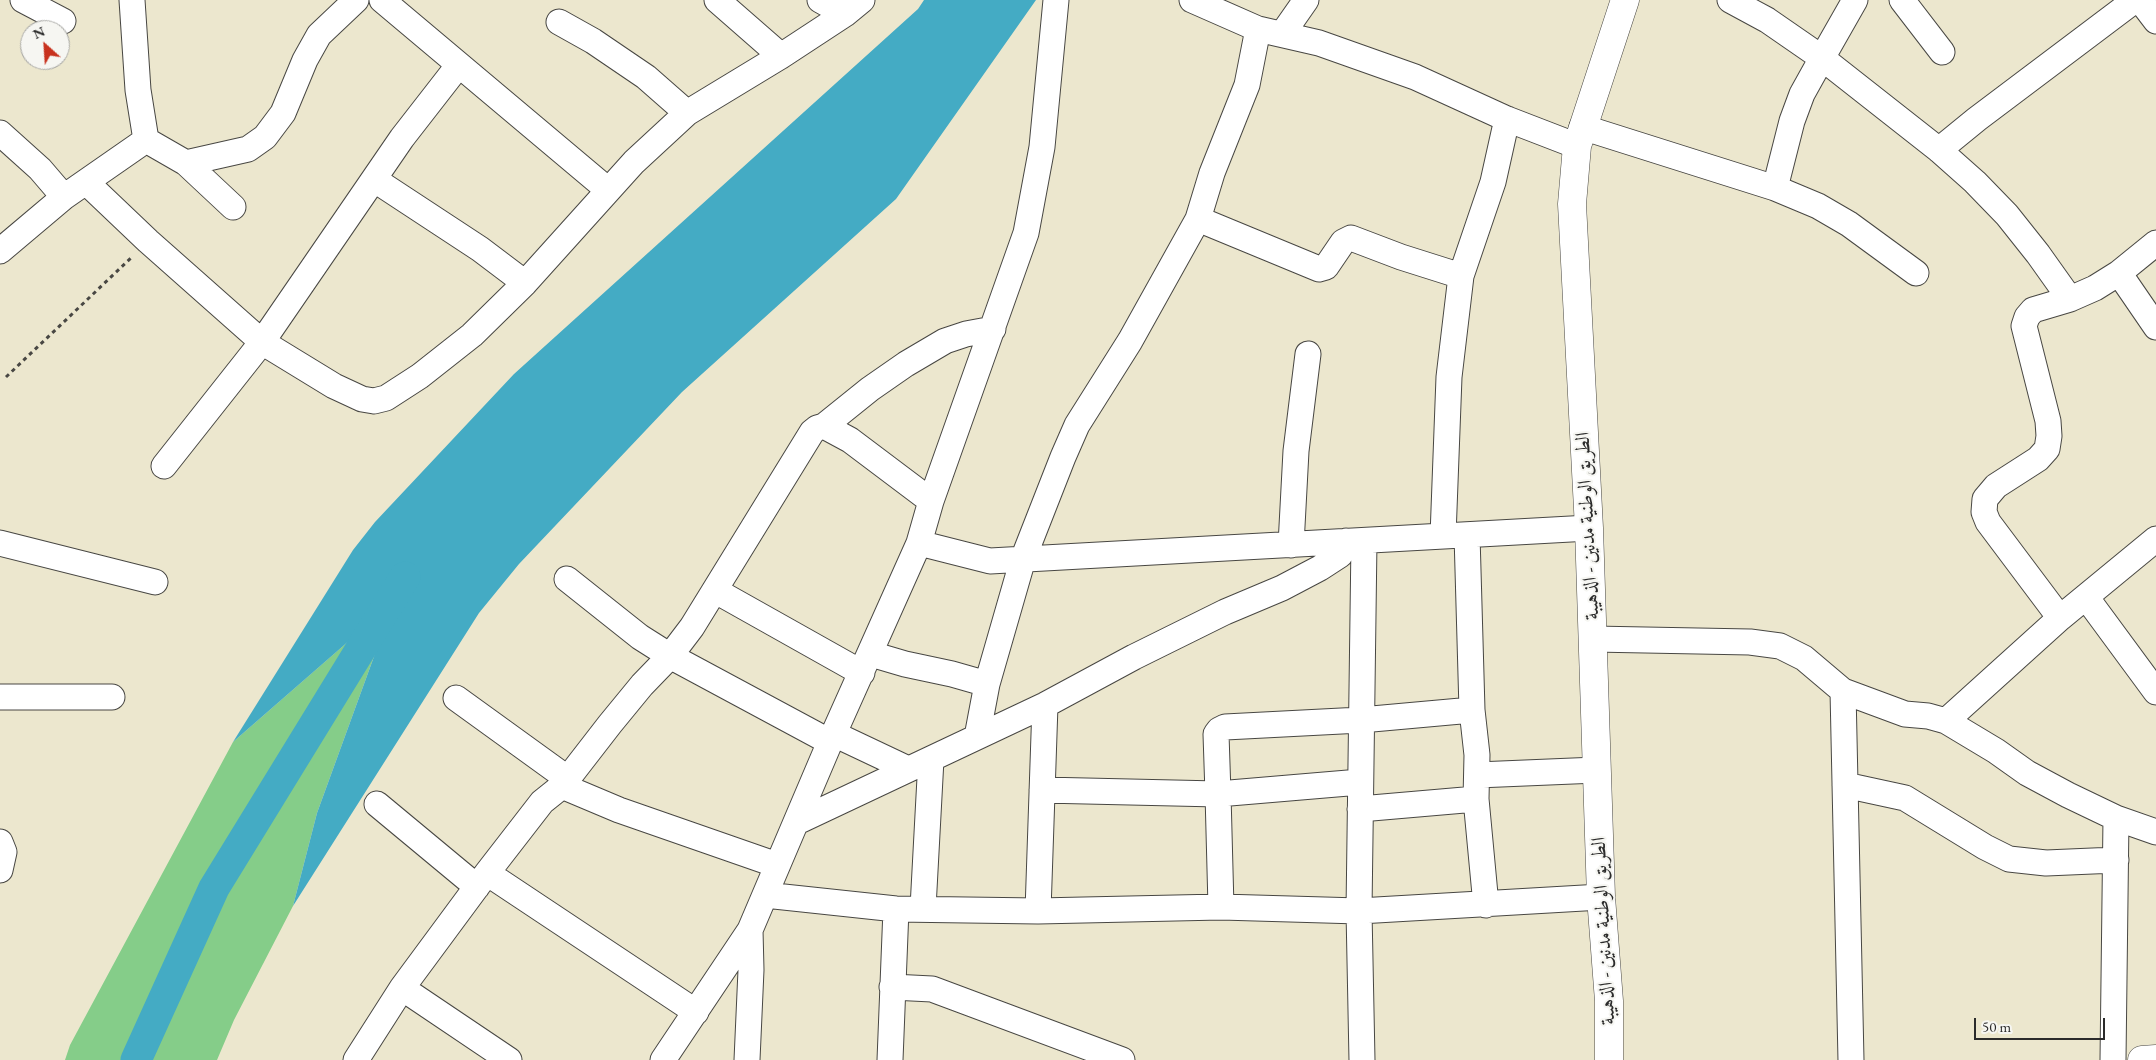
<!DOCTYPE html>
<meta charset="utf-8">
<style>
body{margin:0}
#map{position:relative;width:2156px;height:1060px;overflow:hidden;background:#ece7ce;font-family:"EB Garamond",serif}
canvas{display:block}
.north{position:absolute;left:20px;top:20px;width:50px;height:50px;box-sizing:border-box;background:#f6f6f2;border:1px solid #a5a5a2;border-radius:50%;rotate:334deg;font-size:14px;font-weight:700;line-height:20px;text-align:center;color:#2b2b2b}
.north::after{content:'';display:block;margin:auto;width:18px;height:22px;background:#c8321e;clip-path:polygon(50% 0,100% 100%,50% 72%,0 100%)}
.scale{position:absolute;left:1974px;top:1018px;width:131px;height:22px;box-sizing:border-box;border:2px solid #2b2b2b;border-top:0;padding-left:6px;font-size:15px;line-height:18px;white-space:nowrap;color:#2b2b2b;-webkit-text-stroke:4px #f6f6f2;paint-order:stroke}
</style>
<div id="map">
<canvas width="2156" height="1060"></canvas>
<div class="north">N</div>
<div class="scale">50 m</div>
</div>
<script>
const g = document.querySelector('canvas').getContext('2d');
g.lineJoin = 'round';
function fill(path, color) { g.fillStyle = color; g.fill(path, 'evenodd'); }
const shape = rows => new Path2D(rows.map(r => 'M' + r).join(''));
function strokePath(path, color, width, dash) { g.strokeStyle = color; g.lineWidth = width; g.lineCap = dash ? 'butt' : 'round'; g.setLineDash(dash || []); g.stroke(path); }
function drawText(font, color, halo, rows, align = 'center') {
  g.font = font + ' "EB Garamond",Amiri,serif'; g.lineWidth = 4; g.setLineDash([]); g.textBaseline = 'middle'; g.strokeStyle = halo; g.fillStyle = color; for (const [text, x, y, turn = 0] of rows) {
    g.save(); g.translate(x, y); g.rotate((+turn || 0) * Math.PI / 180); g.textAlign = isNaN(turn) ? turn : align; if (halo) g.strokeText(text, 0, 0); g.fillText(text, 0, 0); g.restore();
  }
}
const green = shape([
 [382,612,376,651,317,813,293,906,234,1020,217,1060,65,1060,70,1045,233,742]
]);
const water = shape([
 [924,0,1036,0,896,199,682,392,519,564,479,613,293,906,317,813,376,651,381,613,233,742,353,550,375,522,514,374,918,9]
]);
const river = shape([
 [136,1060,214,888,405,577]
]);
const path = shape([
 [6,377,133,256]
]);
const minor = shape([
 [23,0,63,21],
 [132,0,138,90,146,140],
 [382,0,608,190],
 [717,0,781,56],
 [820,0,845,14],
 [1192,0,1258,29,1319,43,1415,77,1507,119,1577,146],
 [1730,0,1767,20,1822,58,1855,0],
 [1902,0,1942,52],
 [2140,0,2156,21],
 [559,22,593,41,646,77,687,113],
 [1283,33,1306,0],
 [1582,127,1775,188,1818,206,1849,224,1916,273],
 [0,133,40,169,64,197,146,140,186,163,248,149,265,137,283,113,305,60,319,35,356,0],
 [1939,150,1977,119,2135,0],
 [186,163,233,207],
 [375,180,480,249,525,283],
 [86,182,148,241,262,342,402,138,458,66],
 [1775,188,1792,121,1802,94,1822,58,1939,150,1975,182,2007,215,2038,254,2070,299,2095,288,2119,273,2156,327],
 [1198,219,1319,269,1326,267,1343,242,1351,238,1401,257,1461,276],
 [0,251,64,197],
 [2119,273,2156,243],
 [824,426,870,389,906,364,945,341,966,334,993,329],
 [164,466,262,342,334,386,362,399,374,401,386,398,420,376,472,335,525,283,634,162,687,113,781,56,845,14,862,0],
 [1467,535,1472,710,1477,755,1476,799,1486,905],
 [1443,536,1449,377,1461,276,1493,182,1507,119],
 [0,543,155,582],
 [919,543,990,561,1589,528],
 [1291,545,1296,451,1308,354],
 [567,579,640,637,670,656,830,742],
 [716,591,862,673],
 [2086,597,2156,692],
 [2060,618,1988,522,1984,512,1985,499,1996,486,2038,459,2047,449,2049,436,2048,421,2024,326,2027,317,2033,310,2070,299],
 [1593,639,1750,642,1780,646,1804,658,1843,691,1905,714,1928,716,1946,721,1996,751,2027,773,2068,795,2116,818,2156,832],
 [871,654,905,664,952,674,987,684],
 [1843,691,1851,1060],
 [0,697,112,697],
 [456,698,568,779],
 [1946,721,2060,618,2156,539],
 [834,734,908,769],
 [977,737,987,684,1023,559,1063,457,1077,425,1130,341,1198,219,1212,173,1247,85,1258,29],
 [1477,775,1597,770],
 [1845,785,1905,798,1985,847,2009,859,2046,863,2116,860],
 [562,786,619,810,777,865],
 [1042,790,1218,794,1216,734,1219,730,1225,727,1361,720,1472,710],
 [377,804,477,887],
 [1360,809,1476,799],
 [797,822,1045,705,1134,657,1225,612,1282,588,1320,568,1340,555,1346,541],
 [0,842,4,852,0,870],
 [765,895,896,909,1038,911,1221,907,1359,911,1601,897],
 [1221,907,1218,794,1360,782],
 [923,908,931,759],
 [1038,911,1045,705],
 [892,987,932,989,1122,1060],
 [402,988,509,1060],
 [696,1012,487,873,542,802,562,786,610,724,642,685,670,656,692,627,812,432,817,428,824,426,850,440,931,501],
 [356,1060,402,988,487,873],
 [663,1060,750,930,830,742,919,543,931,501,1026,233,1042,147,1056,0],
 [747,1060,751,970,750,930],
 [890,1060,896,909],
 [1362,1060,1359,911,1364,541],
 [2113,1060,2116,818]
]);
const major = shape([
 [1609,1060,1609,1001,1601,897,1589,528,1572,204,1577,146,1625,0],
 [2142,1060,2156,1059]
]);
const streetNames = [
 ["الطريق الوطنية مدنين - الذهيبة",1588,526,-93],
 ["الطريق الوطنية مدنين - الذهيبة",1604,931,-93]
];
fill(green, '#85cd89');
fill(water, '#44abc4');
strokePath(river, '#44abc4', 31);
strokePath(minor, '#484743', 27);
strokePath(major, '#484743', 29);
strokePath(path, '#484743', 3, [4, 4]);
strokePath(minor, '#fff', 25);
strokePath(major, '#fff', 28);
drawText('20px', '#2b2b2b', '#f6f6f2', streetNames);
</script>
